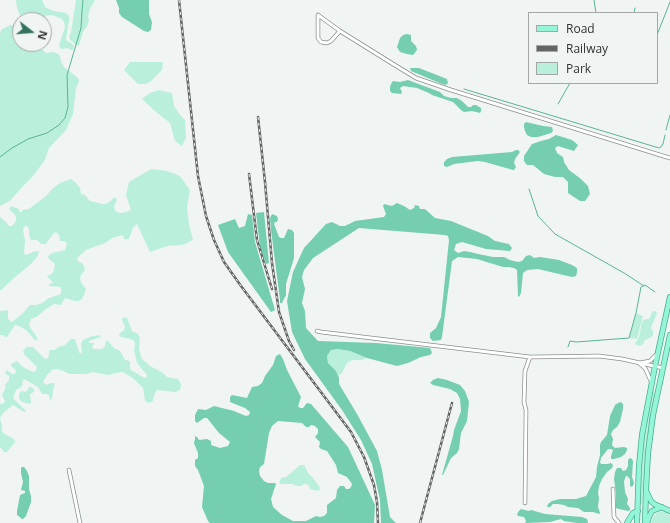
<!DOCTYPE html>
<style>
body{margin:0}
#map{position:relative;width:670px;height:523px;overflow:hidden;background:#f0f5f3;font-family:"Open Sans",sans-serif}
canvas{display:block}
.legend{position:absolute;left:528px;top:12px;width:130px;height:72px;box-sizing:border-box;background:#f0f5f3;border:1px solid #a4a7a6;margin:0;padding:5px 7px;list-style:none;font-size:12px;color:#323333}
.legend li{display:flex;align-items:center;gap:8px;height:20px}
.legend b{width:20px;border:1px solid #a4a7a6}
.north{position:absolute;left:12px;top:12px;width:40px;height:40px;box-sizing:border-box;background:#f0f5f3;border:1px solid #a4a7a6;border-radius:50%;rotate:107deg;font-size:11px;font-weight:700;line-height:16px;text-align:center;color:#323333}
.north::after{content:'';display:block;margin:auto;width:14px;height:18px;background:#35725e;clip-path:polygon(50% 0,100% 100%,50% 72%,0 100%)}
</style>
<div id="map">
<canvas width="670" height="523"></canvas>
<ul class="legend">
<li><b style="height:5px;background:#95f5d9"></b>Road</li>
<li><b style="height:5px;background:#636564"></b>Railway</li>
<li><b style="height:11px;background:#baf0db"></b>Park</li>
</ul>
<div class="north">N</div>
</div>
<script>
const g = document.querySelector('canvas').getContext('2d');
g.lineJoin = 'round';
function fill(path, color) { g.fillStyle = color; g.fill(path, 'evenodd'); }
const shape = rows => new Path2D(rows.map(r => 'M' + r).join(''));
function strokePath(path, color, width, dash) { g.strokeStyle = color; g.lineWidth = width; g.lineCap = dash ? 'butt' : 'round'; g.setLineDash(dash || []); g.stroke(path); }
const green = shape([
 [16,0,42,0,45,7,49,9,54,11,66,13,69,16,69,21,66,38,67,41,70,42,74,46,74,48,73,50,70,50,68,48,62,49,60,48,59,45,65,27,64,22,62,19,55,16,51,15,45,16,43,20,22,20,17,8],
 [76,0,95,0,90,9,88,16,89,20,87,26,83,32,79,45,76,46,73,42,70,40,69,37,71,32],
 [10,25,17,26,20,27,20,44,37,44,46,53,54,52,58,54,60,56,61,62,65,68,78,78,79,82,76,88,73,114,66,130,49,148,45,160,33,176,23,186,10,201,0,206,0,34,1,30],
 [130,62,163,62,162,70,151,81,146,84,138,84,124,70],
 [159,90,172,93,174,106,180,115,185,120,186,138,182,146,175,141,170,123,155,111,142,99,150,93],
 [151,169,167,171,180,176,190,190,187,207,189,224,193,240,183,245,167,246,150,252,137,224,133,228,129,239,124,239,123,235,112,238,105,243,86,250,78,257,77,260,83,264,85,270,81,275,80,279,82,284,86,289,84,295,82,299,79,301,75,301,65,298,61,305,54,304,46,309,38,316,31,319,29,325,31,329,35,334,38,340,35,340,26,330,19,326,15,325,7,337,5,337,3,335,0,335,0,311,8,310,8,319,12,322,23,313,30,305,36,305,42,303,49,298,61,294,61,287,49,286,49,284,53,283,50,279,47,277,49,275,53,273,55,264,48,258,49,255,52,253,65,250,67,244,65,241,60,241,59,235,56,232,53,234,46,244,41,244,37,240,31,240,29,236,29,230,27,226,25,226,23,229,25,241,24,253,26,255,33,252,39,251,39,252,37,257,31,264,15,277,0,291,0,216,1,218,6,222,9,226,12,226,16,221,16,216,9,209,11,206,19,209,19,212,22,212,22,210,29,209,46,196,52,189,60,183,71,179,75,182,80,188,81,194,85,195,90,201,102,204,106,204,111,201,113,198,116,198,117,200,114,206,115,211,120,213,126,212,131,210,126,195,129,182],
 [653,311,655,311,657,313,651,328,653,331,653,336,650,338,645,340,643,344,640,346,637,345,635,344,636,342,639,337,642,322,645,319,649,319],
 [636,313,643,316,637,339,629,338],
 [123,317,127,318,132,331,138,334,140,338,139,349,142,359,150,366,163,373,167,377,178,379,181,384,180,390,175,392,157,390,154,395,153,401,149,403,145,401,143,388,134,379,123,372,116,373,108,375,93,372,86,374,70,374,58,369,53,369,47,375,43,382,46,385,51,383,55,383,53,390,52,399,50,400,49,395,47,394,42,394,38,387,24,379,22,383,23,384,21,387,16,390,13,398,26,411,24,412,13,405,3,413,0,418,2,426,2,430,3,433,14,439,15,442,7,452,4,452,0,447,0,404,3,404,5,401,2,395,6,387,5,385,9,380,9,376,6,374,5,372,7,370,12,374,14,374,16,372,15,369,11,366,11,364,17,361,23,367,33,372,36,371,37,367,24,354,23,351,27,347,33,347,45,359,48,358,50,350,55,350,58,347,65,345,71,339,75,339,80,354,81,353,82,351,81,344,82,341,85,339,93,336,100,335,101,337,89,341,89,343,94,343,94,344,92,347,94,349,102,349,105,346,106,341,108,341,115,349,119,350,122,354,125,360,130,361,130,368,131,370,143,377,146,378,147,375,137,363,134,350,135,344,134,341,131,339,121,337,119,335,120,333,124,330,125,326,122,320],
 [338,349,350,351,367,358,362,360,352,360,347,363,342,373,338,376,336,371,328,363,327,356,331,350],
 [29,387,31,387,34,389,34,392,30,394,31,403,30,404,22,402,19,399,19,395,20,392,23,391,26,392],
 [652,391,655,391,646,443,642,504,640,504,643,444],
 [300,465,304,465,309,474,312,477,319,486,320,489,318,491,310,489,309,486,307,484,304,484,301,486,297,486,292,484,281,484,279,483,281,478,286,477],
 [660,512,665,512,670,515,670,523,651,523,653,517,657,513]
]);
const forest = shape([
 [116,0,149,0,149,14,152,22,151,30,148,32,144,31,122,17,119,13,119,8],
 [407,34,411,35,411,41,416,46,417,50,413,55,407,54,400,52,397,47,400,38,403,35],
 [410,68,419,68,447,79,448,83,446,85,442,84,411,71],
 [408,80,440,92,444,96,451,98,457,98,462,101,468,107,471,107,473,105,476,105,481,108,481,111,480,113,472,111,464,112,461,110,453,102,432,95,429,93,417,88,403,86,400,88,402,92,401,94,392,93,390,91,390,87,391,84,393,81,400,82],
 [526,122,543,126,552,127,553,131,551,133,538,137,531,137,527,135,525,131,524,127,524,124],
 [556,135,572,140,578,145,574,151,558,146,555,148,557,153,563,157,564,162,569,170,581,179,588,186,590,194,585,201,580,201,568,193,568,182,563,177,555,177,544,174,533,165,527,165,524,161,524,156,532,144,541,141,549,139],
 [516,150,518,150,520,152,515,159,514,163,516,167,514,170,513,170,485,162,478,161,454,164,447,167,444,166,444,162,447,159,452,157,512,152],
 [397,203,404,206,410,210,414,208,415,205,419,206,420,209,425,209,435,218,451,221,488,236,495,241,509,244,512,248,510,251,486,249,462,242,456,244,454,250,458,253,464,251,470,252,478,254,493,257,504,257,510,260,518,262,522,261,526,256,530,255,534,258,540,257,559,260,572,265,577,268,577,272,576,276,572,277,538,269,527,270,523,273,521,293,519,297,518,296,517,270,514,268,509,267,503,267,477,259,458,257,452,261,442,337,441,340,433,341,430,338,430,333,436,328,441,317,449,240,448,236,445,235,359,228,313,258,304,270,302,277,305,289,302,303,305,311,306,328,318,341,376,343,430,348,431,350,432,353,430,355,421,357,408,363,397,366,367,358,350,351,338,349,331,350,327,356,328,363,336,371,339,378,339,384,357,414,377,451,382,470,390,517,396,523,381,523,380,500,372,464,361,440,342,410,305,359,292,332,287,301,293,272,304,248,326,224,332,222,340,226,345,226,355,221,384,217,386,214,383,206,384,204,392,206],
 [264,212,269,263,266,264,260,247,256,213],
 [248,214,252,215,255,242,275,310,271,312,228,252,218,225,235,219,239,228,245,226],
 [272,214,277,216,278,219,277,222,275,222,274,224,279,237,281,238,284,238,288,229,292,230,294,233,294,258,286,284,286,295,282,303,280,303,280,300,271,230,270,218],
 [280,354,283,359,287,370,301,397,298,406,300,408,303,408,307,403,311,404,348,447,375,505,374,523,210,523,208,521,202,507,204,486,198,470,195,466,195,460,198,458,198,453,194,443,195,439,195,436,197,437,199,440,207,439,211,441,211,445,220,448,228,446,230,442,219,433,207,418,204,418,197,423,195,421,195,415,198,409,206,410,214,406,234,411,246,416,249,415,250,412,245,408,230,402,230,397,232,395,247,398,252,387,258,386,262,383,265,376,273,365,276,356],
 [278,421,302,423,306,427,309,427,311,425,315,426,318,429,318,433,315,437,320,442,319,447,321,449,327,451,336,465,338,473,347,477,352,484,351,487,349,489,346,489,344,486,340,486,337,490,336,498,327,505,327,513,324,516,320,517,316,516,306,521,293,521,282,515,273,507,271,499,276,484,275,483,268,483,264,481,260,476,259,471,260,467,264,464,269,433,272,426],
 [438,378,447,380,460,385,465,391,469,402,467,421,461,433,459,449,457,453,451,458,443,475,442,475,453,436,454,430,461,411,460,399,457,393,450,389,433,385,430,383,433,380],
 [621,402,623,404,623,409,620,422,617,427,613,430,611,434,613,439,612,445,615,448,624,447,627,448,627,450,625,454,621,457,614,459,611,459,611,456,613,450,611,449,608,449,601,458,600,463,602,464,608,464,611,463,613,465,612,468,607,472,602,479,599,486,598,493,599,498,598,507,600,513,599,514,593,512,584,512,578,508,568,507,564,505,558,504,553,504,550,507,547,507,548,504,552,501,560,499,576,499,586,496,596,477,597,467,600,455,600,445,601,442,607,435,610,416,615,405,618,403],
 [630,458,632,459,633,461,632,477,634,483,633,486,631,487,630,485,630,479,627,476,626,476,624,481,625,492,628,499,627,504,630,508,630,510,628,511,619,509,616,508,616,493,614,479,615,472,617,468,621,468,623,471,626,470,628,466,628,460],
 [22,467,24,467,27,471,29,476,29,489,31,496,31,502,26,516,23,519,22,519,17,515,17,511,20,495,25,493,25,491,21,490,23,482,21,473,21,468],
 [521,509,529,511,531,510,545,514,582,517,587,519,588,523,577,523,564,521,561,519,550,522,525,523,526,521,524,517,518,516,517,514,519,511]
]);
const stream = shape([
 [594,0,596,13],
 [634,13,635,8],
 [657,35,670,2],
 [464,89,659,148,661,147,663,144,665,135],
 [558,104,570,83],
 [666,130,670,115],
 [0,157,12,148,28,139,47,133,59,125,65,118,68,107,67,75,81,28,82,11,83,0],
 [529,189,538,216,555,234,624,273,644,286],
 [568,347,570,341,576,342,629,338,636,313,641,287,645,285,655,292]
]);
const minor = shape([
 [318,15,340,31,393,64,416,78,451,90,670,158],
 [318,16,318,38,321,42,327,43,331,41,340,31],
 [317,331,321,332,530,357,599,356,622,359,663,368],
 [640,363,650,361,656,355],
 [640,364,645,368,651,381],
 [69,470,80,523],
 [613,489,614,517,619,523],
 [525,503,526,410,524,402,525,371,530,357]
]);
const primary = shape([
 [646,491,651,501,654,504,670,511],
 [627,523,633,513,638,511],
 [637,523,639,466,642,435,655,366,670,297],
 [645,523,646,489,648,453,653,415,670,335],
 [647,523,649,517,652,511,662,507]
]);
const rail = shape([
 [179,0,198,176,206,216,214,240,224,262,241,286,351,432,364,457,374,485,377,502,378,523],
 [258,117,265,182,272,263,279,312,289,341,294,350],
 [249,174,257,240,272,289],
 [420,523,452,403]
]);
fill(green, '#baf0db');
fill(forest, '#74ceaf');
strokePath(stream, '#59b496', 1);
strokePath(minor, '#8b908e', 4.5);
strokePath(primary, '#45ad8e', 6);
strokePath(minor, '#fff', 3);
strokePath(primary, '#95f5d9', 4.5);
strokePath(rail, '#636564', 2.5);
strokePath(rail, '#f0f5f3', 1, [3]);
</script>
